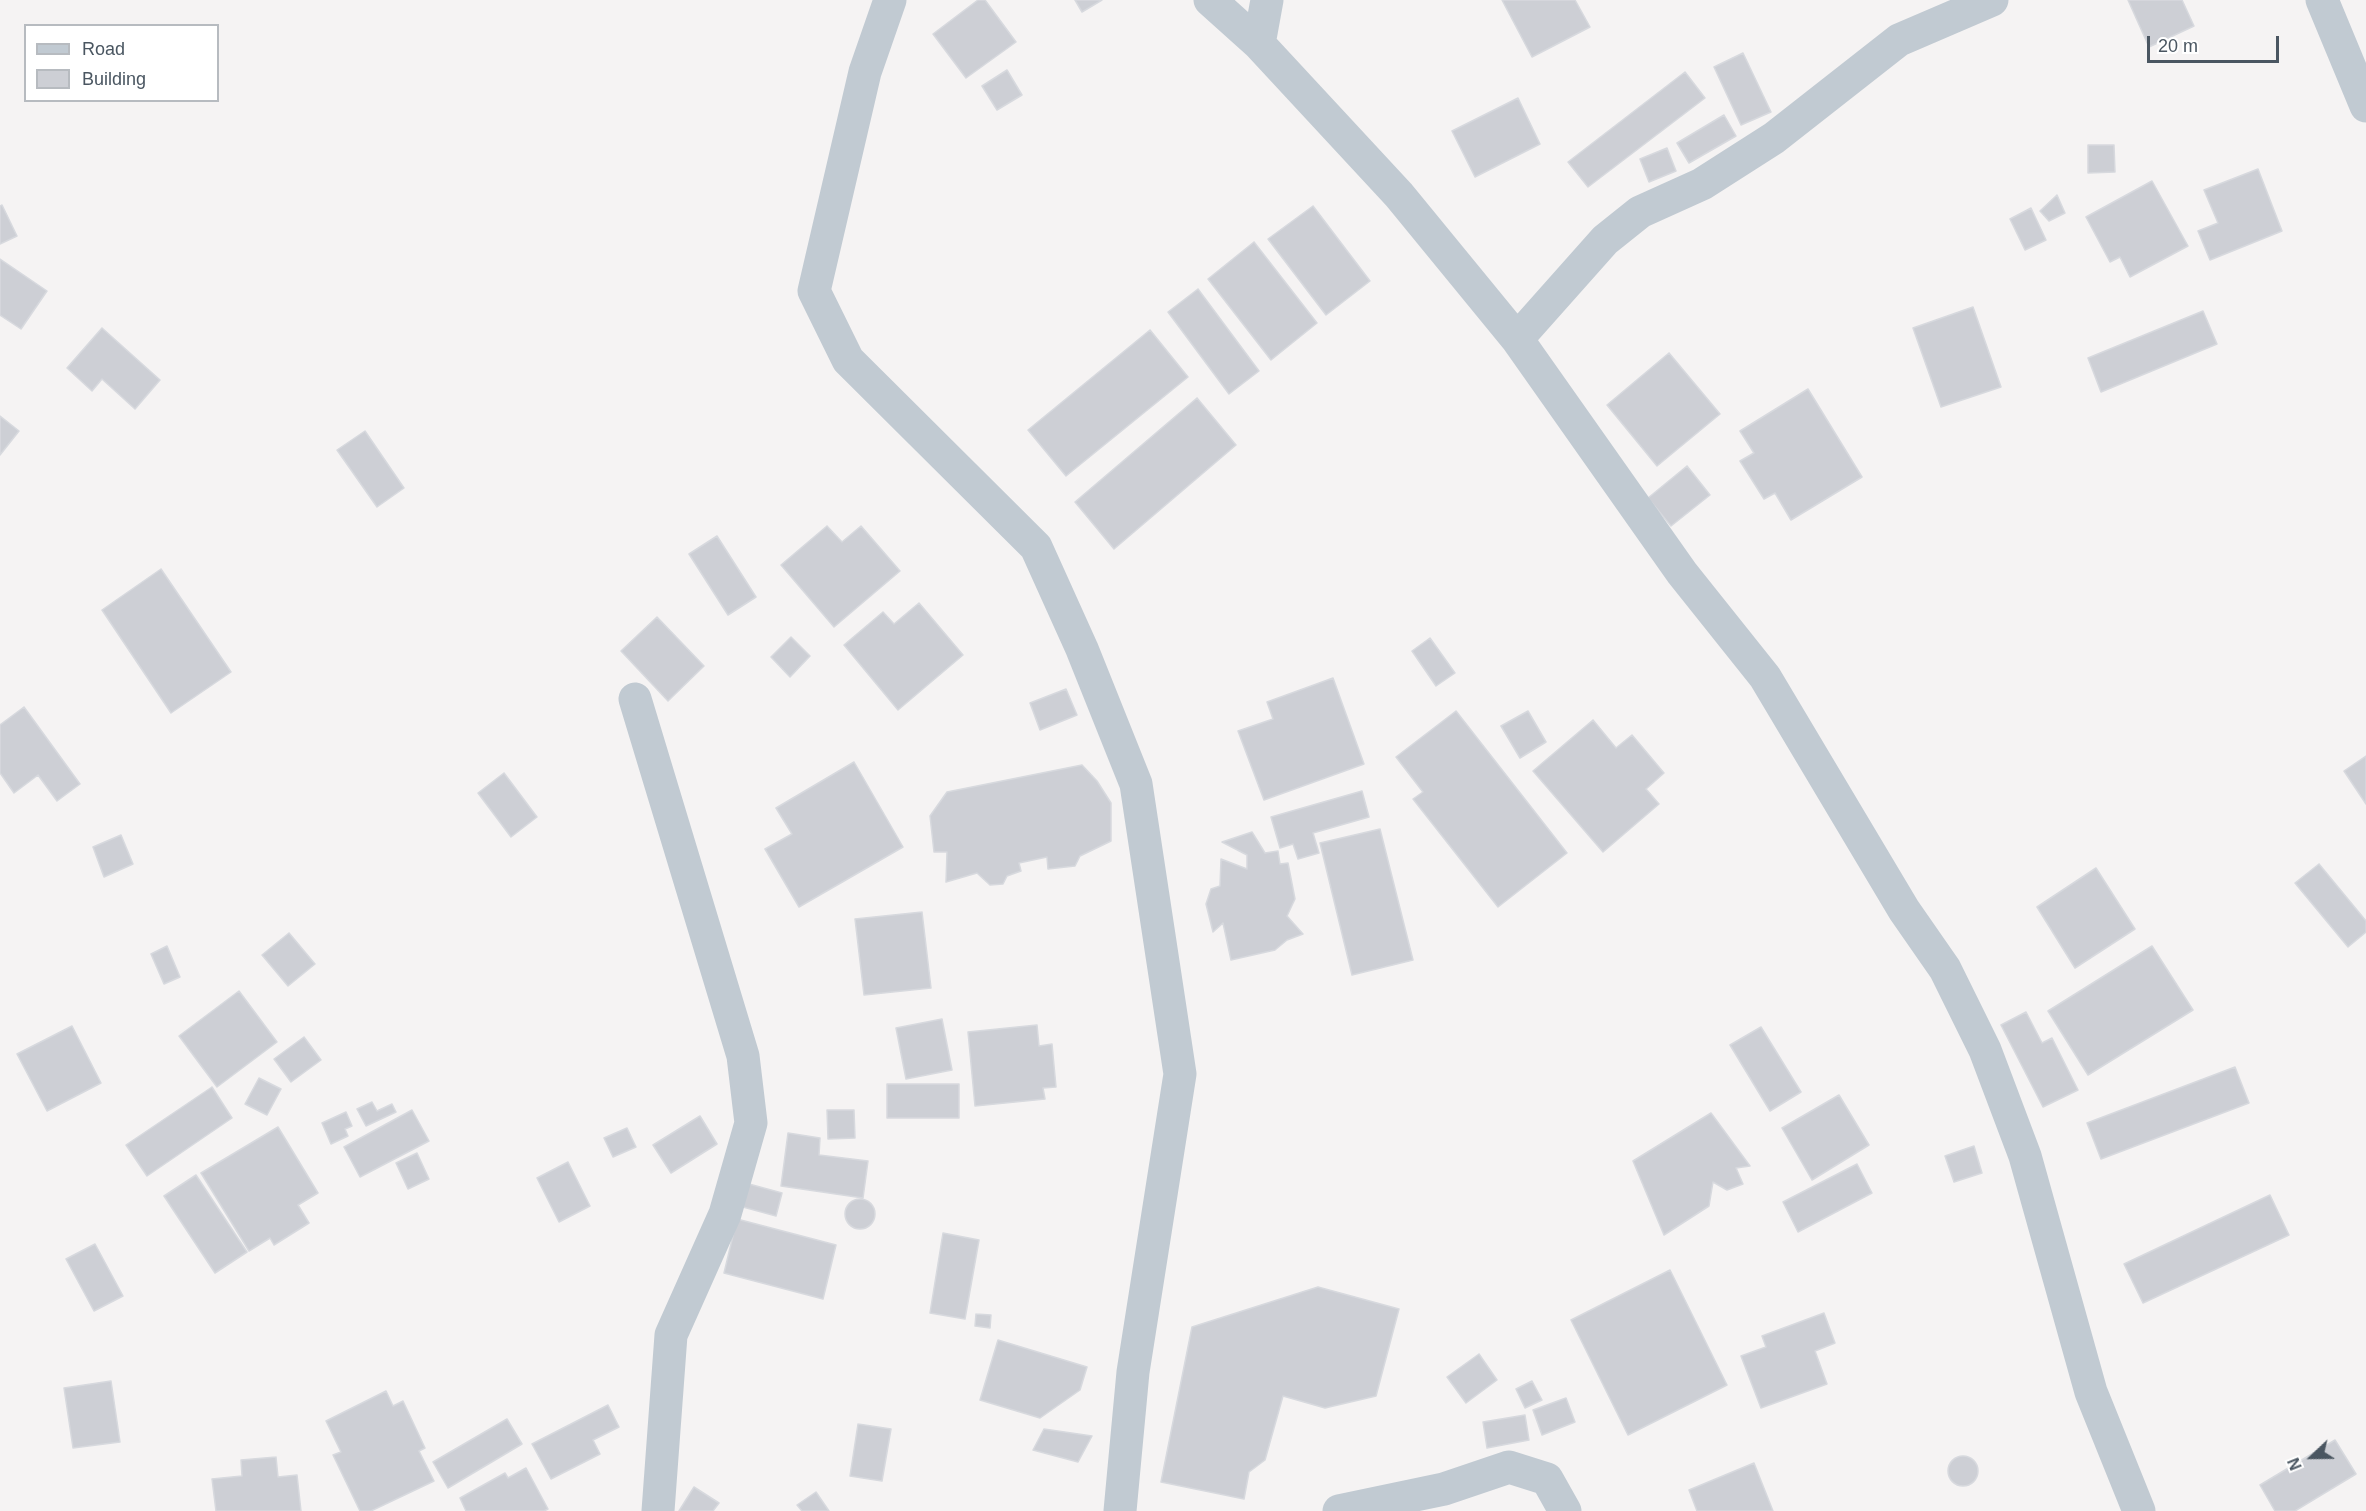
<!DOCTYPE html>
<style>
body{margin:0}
#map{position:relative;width:2366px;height:1511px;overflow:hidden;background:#f5f3f3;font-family:Arial,sans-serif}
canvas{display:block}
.legend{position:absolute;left:24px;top:24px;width:195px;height:78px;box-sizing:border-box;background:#fff;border:2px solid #b7bbc0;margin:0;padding:8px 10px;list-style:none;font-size:18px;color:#4a5661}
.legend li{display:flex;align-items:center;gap:12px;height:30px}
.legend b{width:30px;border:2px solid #b7bbc0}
.north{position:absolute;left:2282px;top:1427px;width:60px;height:60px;-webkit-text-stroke:4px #fff;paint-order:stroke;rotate:248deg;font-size:16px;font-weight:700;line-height:24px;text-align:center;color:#4a5661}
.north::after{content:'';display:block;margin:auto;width:21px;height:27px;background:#4a5661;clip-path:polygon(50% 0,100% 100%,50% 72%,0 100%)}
.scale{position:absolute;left:2147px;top:36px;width:132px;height:27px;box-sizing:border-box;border:3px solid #4a5661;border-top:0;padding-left:8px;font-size:18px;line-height:21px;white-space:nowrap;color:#4a5661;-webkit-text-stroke:4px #fff;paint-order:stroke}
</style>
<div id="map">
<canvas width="2366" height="1511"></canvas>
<ul class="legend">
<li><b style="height:8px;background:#c1cad2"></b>Road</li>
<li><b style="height:16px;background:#cdcfd5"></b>Building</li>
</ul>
<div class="north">N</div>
<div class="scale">20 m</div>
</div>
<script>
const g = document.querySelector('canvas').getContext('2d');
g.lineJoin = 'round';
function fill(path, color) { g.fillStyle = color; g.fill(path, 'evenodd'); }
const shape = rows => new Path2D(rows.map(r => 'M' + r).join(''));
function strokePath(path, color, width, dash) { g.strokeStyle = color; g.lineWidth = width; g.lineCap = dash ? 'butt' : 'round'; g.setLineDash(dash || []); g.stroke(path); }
const building = shape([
 [978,0,985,0,1016,42,966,78,933,34,978,0],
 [1075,0,1102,0,1082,12,1075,0],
 [1502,0,1575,0,1590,27,1532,57,1502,0],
 [2128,0,2182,0,2194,26,2149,47,2128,0],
 [1743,53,1771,112,1741,125,1714,67,1743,53],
 [1007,70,1022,95,997,110,982,86,1007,70],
 [1685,72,1705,98,1588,187,1568,162,1685,72],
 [1518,98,1540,144,1475,177,1452,131,1518,98],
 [1724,115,1736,136,1689,163,1677,143,1724,115],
 [2088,145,2114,145,2115,172,2088,173,2088,145],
 [1667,148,1676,171,1649,182,1640,159,1667,148],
 [2258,169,2282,231,2210,260,2198,231,2218,223,2204,190,2258,169],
 [2152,181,2188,246,2130,277,2120,257,2110,262,2086,217,2152,181],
 [2057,195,2065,213,2049,221,2040,211,2057,195],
 [2,205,17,236,0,244,0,206,2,205],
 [1313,206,1370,281,1326,315,1268,239,1313,206],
 [2031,208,2046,240,2025,250,2010,219,2031,208],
 [1254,242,1317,323,1271,360,1208,279,1254,242],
 [0,259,47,291,21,329,0,315,0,259],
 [1198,289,1259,371,1229,394,1168,312,1198,289],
 [1973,307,2001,387,1941,407,1913,328,1973,307],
 [2203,311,2217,344,2101,392,2088,358,2203,311],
 [102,328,160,380,135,409,102,379,92,391,67,368,102,328],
 [1150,330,1188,377,1066,476,1028,430,1150,330],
 [1669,353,1720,414,1657,466,1607,405,1669,353],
 [1808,389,1862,477,1791,520,1775,493,1764,499,1740,461,1754,453,1740,431,1808,389],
 [1197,398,1236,445,1114,549,1075,502,1197,398],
 [0,416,19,431,0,455,0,416],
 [365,431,404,488,377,507,337,450,365,431],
 [1687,466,1710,495,1671,526,1648,498,1687,466],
 [827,526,842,542,861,526,900,571,834,627,781,565,827,526],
 [717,536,756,597,728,615,689,554,717,536],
 [161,569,231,672,171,713,102,610,161,569],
 [919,603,963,655,898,710,844,645,883,612,894,624,919,603],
 [657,617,704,666,668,701,621,651,657,617],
 [791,637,810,656,790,677,771,657,791,637],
 [1430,638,1455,673,1436,686,1412,651,1430,638],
 [1333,678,1364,764,1264,800,1238,731,1273,719,1267,702,1333,678],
 [1066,689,1077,715,1040,730,1030,703,1066,689],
 [24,707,80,784,57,801,38,775,14,793,0,773,0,725,24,707],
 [1456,711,1567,853,1498,907,1413,799,1423,792,1396,757,1456,711],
 [1528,711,1546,742,1520,758,1501,726,1528,711],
 [1593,720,1616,748,1632,735,1664,773,1646,789,1659,804,1603,852,1533,771,1593,720],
 [2366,756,2366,804,2344,771,2366,756],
 [854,762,903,847,799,907,765,849,792,834,776,808,854,762],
 [1082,765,1097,781,1111,803,1111,841,1080,856,1075,866,1048,869,1047,857,1019,863,1021,871,1007,876,1003,884,990,885,977,873,946,882,947,852,934,852,930,816,947,792,1082,765],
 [504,773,537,817,511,837,478,793,504,773],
 [1362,791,1369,817,1313,833,1319,853,1298,859,1293,844,1280,848,1271,817,1362,791],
 [1380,829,1413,960,1352,975,1320,843,1380,829],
 [1252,832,1265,853,1278,851,1280,864,1288,863,1295,899,1287,916,1303,934,1287,940,1275,950,1231,960,1223,923,1213,932,1206,904,1211,889,1220,886,1221,859,1247,869,1247,855,1222,842,1252,832],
 [121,835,133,864,104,877,93,847,121,835],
 [2319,864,2366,921,2366,932,2348,947,2295,883,2319,864],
 [2096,868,2135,929,2075,968,2037,907,2096,868],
 [922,912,931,988,864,995,855,919,922,912],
 [289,933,315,964,288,986,262,955,289,933],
 [167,946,180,977,164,984,151,954,167,946],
 [2152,946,2193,1010,2088,1075,2048,1011,2152,946],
 [239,991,277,1042,217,1087,179,1036,239,991],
 [2026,1012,2042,1043,2052,1038,2078,1090,2043,1107,2001,1025,2026,1012],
 [942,1019,952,1070,906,1079,896,1028,942,1019],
 [1037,1025,1039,1046,1052,1044,1056,1087,1043,1088,1045,1099,975,1106,968,1032,1037,1025],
 [72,1026,101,1083,47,1111,17,1054,72,1026],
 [1761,1027,1801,1092,1770,1111,1730,1045,1761,1027],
 [304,1037,321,1060,291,1082,274,1059,304,1037],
 [2235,1067,2249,1103,2101,1159,2087,1123,2235,1067],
 [259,1078,281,1089,267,1115,245,1104,259,1078],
 [887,1084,959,1084,959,1118,887,1118,887,1084],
 [212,1087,232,1118,147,1176,126,1145,212,1087],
 [1839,1095,1869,1145,1812,1180,1782,1128,1839,1095],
 [372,1102,377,1111,392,1104,396,1112,366,1126,357,1109,372,1102],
 [412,1110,429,1141,360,1177,344,1147,412,1110],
 [827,1110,854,1110,855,1138,828,1139,827,1110],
 [346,1112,352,1126,345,1129,348,1136,331,1144,322,1123,346,1112],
 [1711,1113,1750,1166,1736,1168,1743,1184,1727,1190,1713,1182,1709,1206,1664,1235,1633,1161,1711,1113],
 [700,1116,717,1144,671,1173,653,1145,700,1116],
 [278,1127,318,1193,298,1205,309,1223,274,1245,270,1238,249,1251,201,1173,278,1127],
 [627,1128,636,1147,613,1157,604,1138,627,1128],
 [788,1133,820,1138,819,1155,868,1161,863,1198,781,1186,788,1133],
 [1974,1146,1982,1173,1954,1182,1945,1156,1974,1146],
 [417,1153,429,1179,408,1189,396,1163,417,1153],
 [568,1162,590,1206,559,1222,537,1178,568,1162],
 [1857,1164,1872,1193,1798,1232,1783,1202,1857,1164],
 [196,1175,247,1252,215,1273,164,1196,196,1175],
 [749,1184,782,1193,776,1216,743,1207,749,1184],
 [2270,1195,2289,1235,2143,1303,2124,1264,2270,1195],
 '845 1214a15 15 0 1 1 30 0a15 15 0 1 1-30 0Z',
 [737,1219,836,1245,823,1299,724,1273,737,1219],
 [943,1233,979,1240,965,1319,930,1313,943,1233],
 [95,1244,123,1296,94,1311,66,1259,95,1244],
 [1670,1270,1727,1385,1628,1435,1571,1320,1670,1270],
 [1318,1287,1399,1309,1376,1396,1325,1408,1283,1396,1265,1460,1249,1472,1244,1499,1161,1482,1192,1327,1318,1287],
 [1824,1313,1835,1343,1815,1351,1827,1384,1761,1408,1741,1356,1766,1347,1762,1336,1824,1313],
 [976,1314,991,1315,990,1328,975,1326,976,1314],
 [998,1340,1087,1367,1080,1390,1040,1418,980,1400,998,1340],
 [1479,1354,1497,1380,1466,1403,1447,1377,1479,1354],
 [111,1381,120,1442,73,1448,64,1388,111,1381],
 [1532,1381,1542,1400,1525,1408,1516,1389,1532,1381],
 [386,1391,393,1406,403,1401,425,1448,419,1451,434,1481,371,1511,360,1511,333,1455,341,1452,326,1421,386,1391],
 [1566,1398,1575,1422,1542,1435,1533,1410,1566,1398],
 [608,1405,619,1427,593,1440,600,1454,551,1479,532,1444,608,1405],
 [1525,1415,1529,1440,1487,1448,1483,1422,1525,1415],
 [507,1419,522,1444,448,1488,433,1462,507,1419],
 [858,1424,891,1429,882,1481,850,1476,858,1424],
 [1044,1429,1092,1436,1078,1462,1033,1450,1044,1429],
 [2335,1440,2356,1474,2295,1511,2275,1511,2260,1485,2335,1440],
 '1948 1471a15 15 0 1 1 30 0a15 15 0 1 1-30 0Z',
 [276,1457,278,1477,297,1475,301,1511,216,1511,212,1479,242,1476,241,1460,276,1457],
 [1754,1463,1773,1511,1697,1511,1689,1490,1754,1463],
 [526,1468,548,1509,544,1511,466,1511,460,1498,505,1473,508,1478,526,1468],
 [694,1487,719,1503,713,1511,679,1511,694,1487],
 [816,1492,829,1511,802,1511,797,1505,816,1492]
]);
const minor = shape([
 [890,0,865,72,814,291,848,360,1036,547,1082,649,1136,784,1180,1074,1133,1372,1120,1511],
 [1210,0,1259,44,1399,195,1517,339,1682,573,1765,677,1904,910,1945,969,1985,1050,2025,1156,2091,1392,2139,1511],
 [2322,0,2366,106],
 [1259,44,1267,0],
 [1517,339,1605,240,1640,212,1702,184,1774,138,1899,40,1992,0],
 [635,699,743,1056,751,1123,725,1214,671,1335,658,1511],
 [1339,1511,1444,1489,1509,1467,1547,1479,1565,1511]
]);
fill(building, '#cdcfd5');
strokePath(building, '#d7d9de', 1.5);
strokePath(minor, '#c1cad2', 33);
</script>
